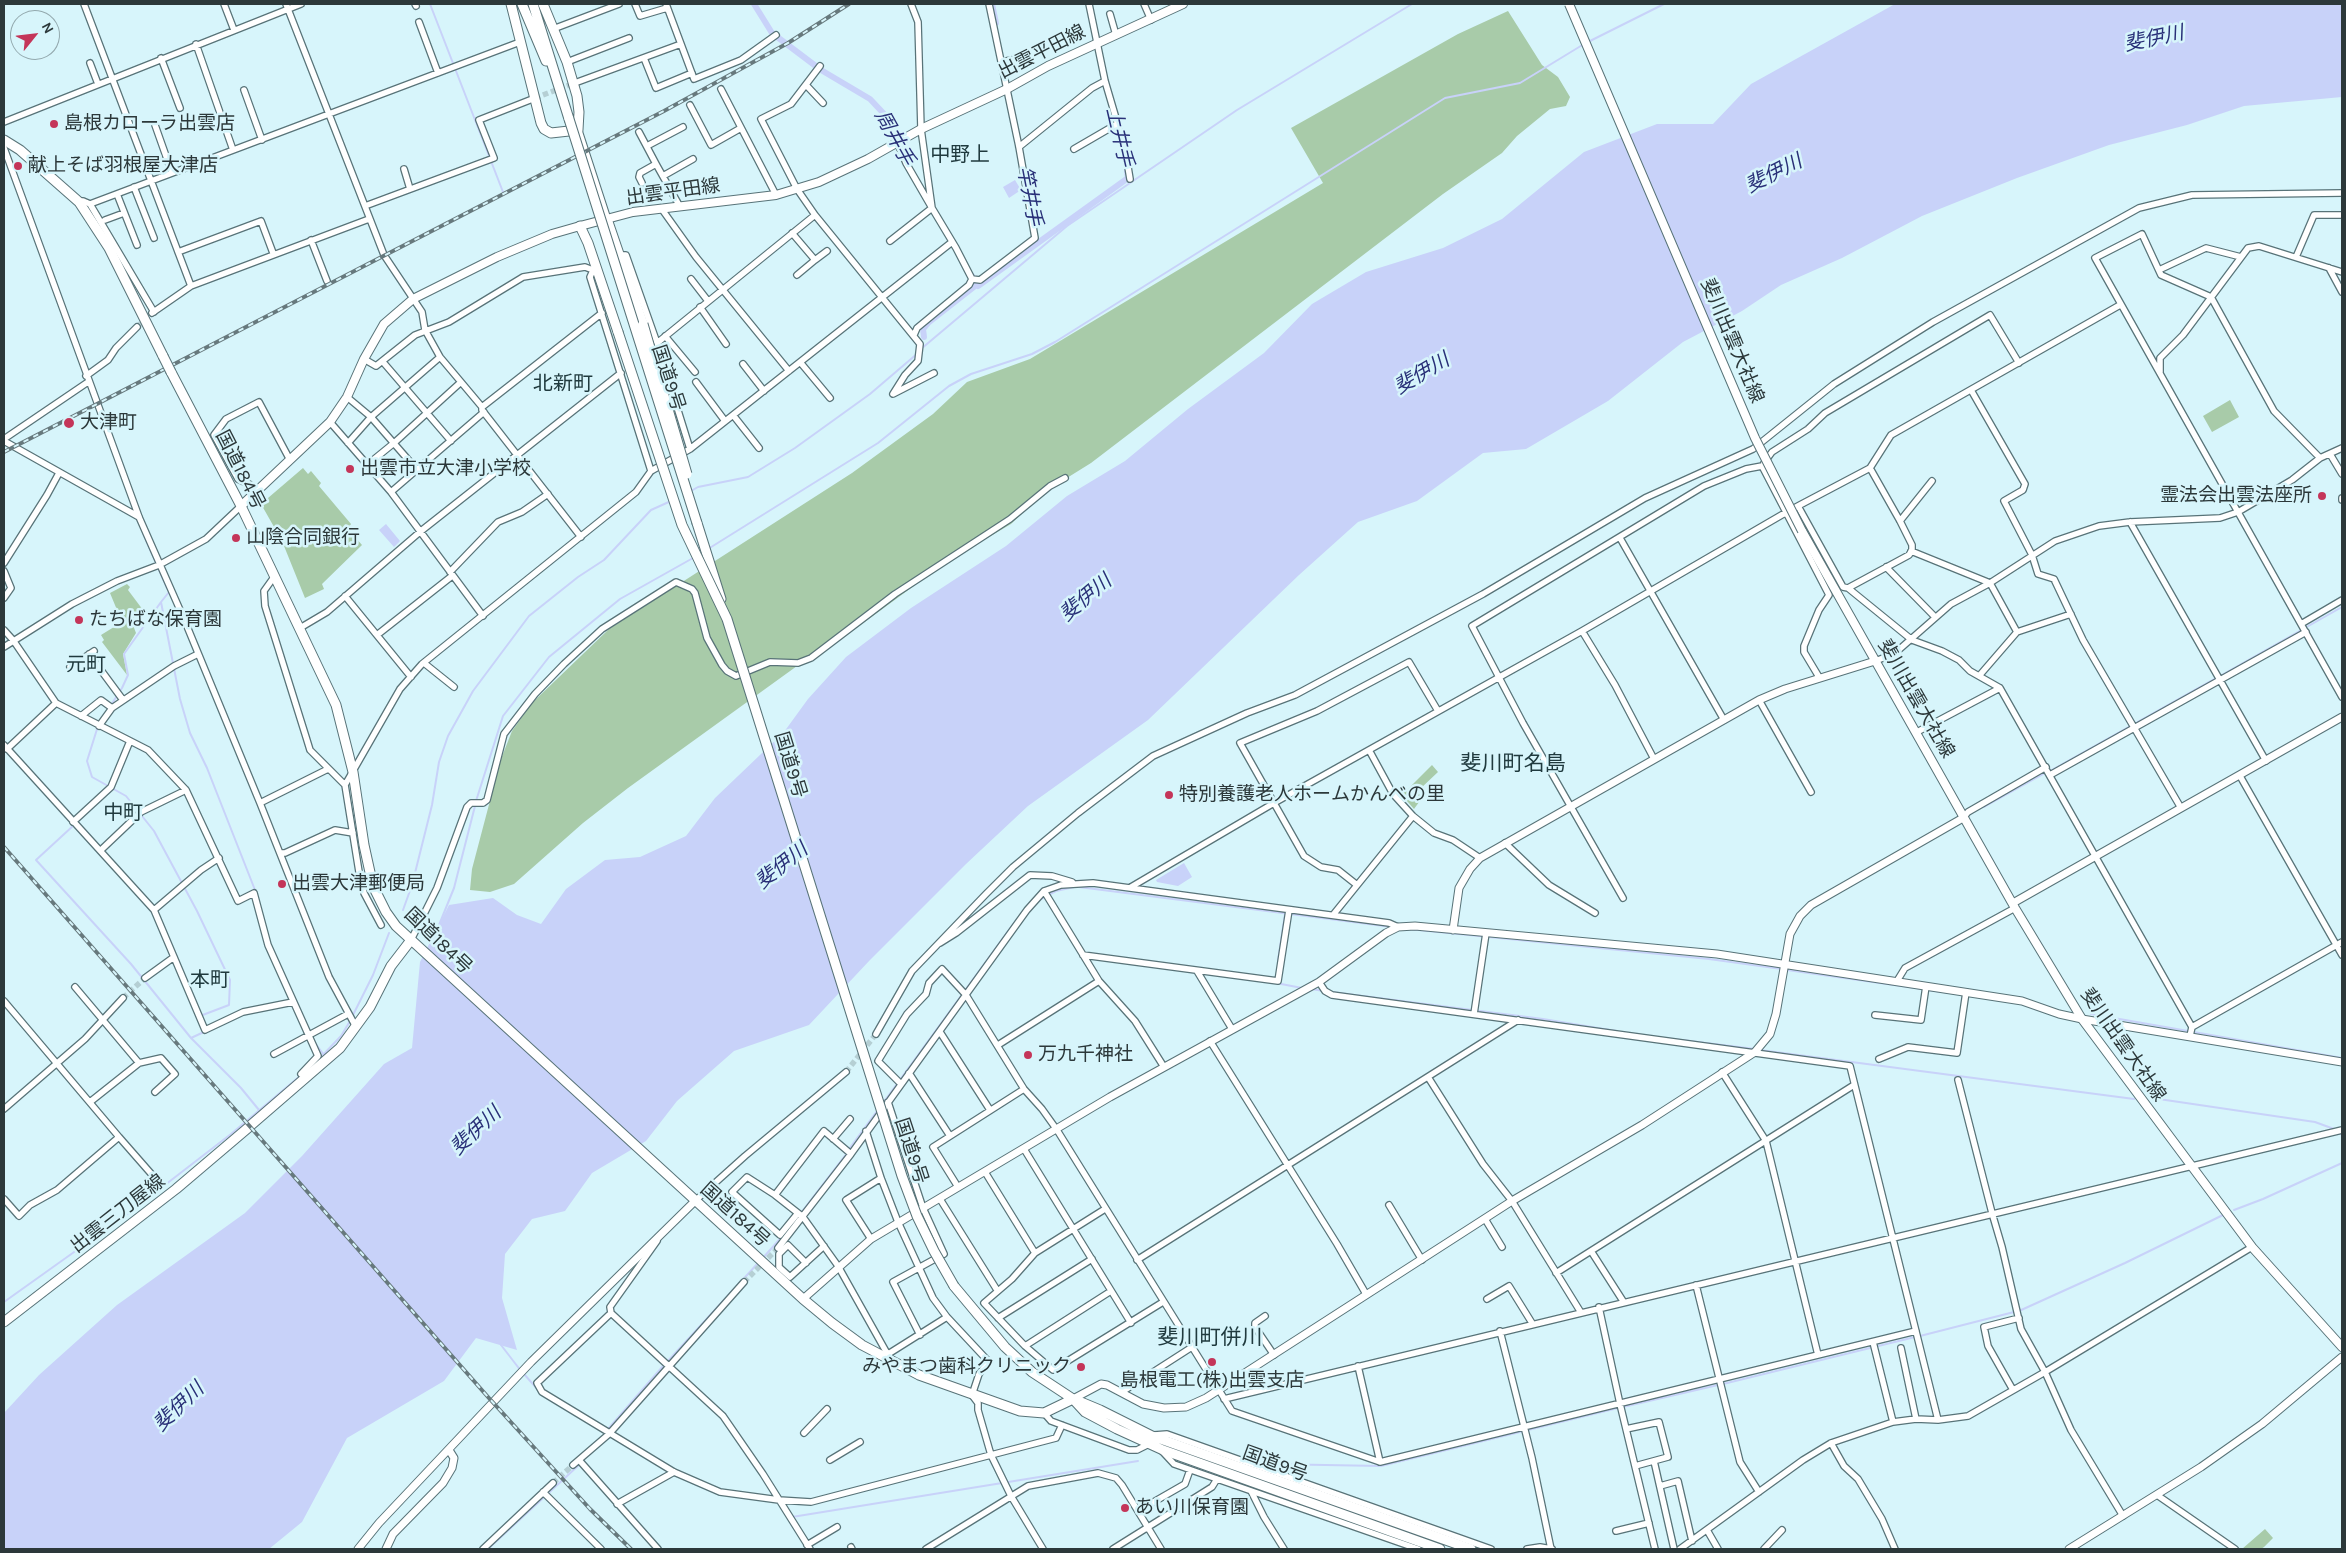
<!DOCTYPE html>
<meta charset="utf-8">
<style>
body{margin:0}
#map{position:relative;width:2346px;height:1553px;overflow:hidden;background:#d7f5fb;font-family:Karla,sans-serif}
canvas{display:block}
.frame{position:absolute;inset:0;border:5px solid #2c383a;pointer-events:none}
.north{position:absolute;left:10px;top:10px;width:50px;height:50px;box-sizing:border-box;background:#d7f5fb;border:1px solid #93a9ae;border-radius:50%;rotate:61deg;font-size:14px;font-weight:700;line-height:20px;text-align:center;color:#2c383a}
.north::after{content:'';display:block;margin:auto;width:18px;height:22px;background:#c43559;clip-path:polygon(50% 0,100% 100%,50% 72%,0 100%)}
</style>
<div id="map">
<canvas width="2346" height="1553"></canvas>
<div class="frame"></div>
<div class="north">N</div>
</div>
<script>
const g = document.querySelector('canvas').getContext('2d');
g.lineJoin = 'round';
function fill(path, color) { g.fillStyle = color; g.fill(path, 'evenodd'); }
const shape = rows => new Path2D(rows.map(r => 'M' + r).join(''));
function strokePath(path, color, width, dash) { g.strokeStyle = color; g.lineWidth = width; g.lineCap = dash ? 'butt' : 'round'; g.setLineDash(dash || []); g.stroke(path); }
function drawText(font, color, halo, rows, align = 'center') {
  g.font = font + ' Karla,"Noto Sans JP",sans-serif'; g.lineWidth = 5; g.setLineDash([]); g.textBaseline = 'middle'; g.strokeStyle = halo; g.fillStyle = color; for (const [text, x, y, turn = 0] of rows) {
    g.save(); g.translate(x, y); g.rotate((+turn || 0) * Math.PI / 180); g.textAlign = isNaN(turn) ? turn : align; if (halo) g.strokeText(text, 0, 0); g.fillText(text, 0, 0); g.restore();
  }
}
const green = shape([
 [1508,11,1542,65,1558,77,1570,97,1566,106,1550,109,1517,136,1502,153,1443,194,1091,463,1046,491,1011,524,945,563,813,660,797,666,628,788,583,823,514,884,490,892,470,890,472,869,501,759,512,731,532,703,609,629,852,473,933,414,967,382,1030,359,1323,183,1291,128,1458,34],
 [2230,400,2239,417,2212,432,2203,416],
 [303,468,308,474,311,471,321,483,319,486,351,524,348,529,362,545,322,584,324,589,305,598,282,541,261,504],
 [127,584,130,587,128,590,143,610,131,620,136,633,123,654,127,675,102,642,104,640,101,635,122,622,110,593],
 [1432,765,1438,772,1420,789,1418,788,1416,790,1422,798,1414,809,1400,793,1403,788,1408,789],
 [2265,1529,2273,1538,2264,1547,2261,1549,2242,1549]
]);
const water = shape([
 [1895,4,2342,4,2342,97,2244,106,2187,125,2109,145,2017,178,1922,216,1842,258,1781,285,1742,311,1683,342,1608,401,1526,449,1483,453,1417,501,1358,522,1299,575,1148,720,1028,806,966,864,870,960,809,1025,734,1051,677,1101,646,1141,592,1173,565,1211,532,1219,505,1254,502,1298,517,1350,476,1338,444,1381,347,1438,302,1522,269,1549,4,1549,4,1413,39,1375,117,1305,245,1213,302,1156,384,1064,412,1048,420,962,449,905,493,898,517,915,541,924,566,889,605,860,640,857,686,836,715,798,784,732,808,699,846,657,911,608,1006,546,1067,496,1125,461,1188,409,1264,353,1312,304,1366,272,1443,248,1502,219,1584,152,1657,124,1713,124,1751,84],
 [1015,180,1021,190,1009,198,1003,187],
 [386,524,400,541,394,547,379,530],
 [1184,863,1192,877,1178,886,1157,882,1156,880]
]);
const stream = shape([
 [430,4,503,192],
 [1588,42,1664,4],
 [4,156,16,188],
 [921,349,1067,226,1237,110,1412,4],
 [88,385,109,442],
 [691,491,698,487,748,477,795,448,870,394,918,353],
 [143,533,167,588],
 [708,549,878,443,949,386,971,374,1032,354,1055,342,1445,98,1520,83,1584,44],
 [169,592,161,602,180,699,190,733,207,768,255,890],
 [2220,676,2342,607],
 [111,705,122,688,128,675,124,654,161,602],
 [98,726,87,761,92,777,126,796,154,831,197,911,230,980,229,1005,200,1016],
 [2050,771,2216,678],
 [476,801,503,716,549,657,620,599,693,558],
 [1984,807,2045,773],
 [74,825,36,860,131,964,191,1038],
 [1079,887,1392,927],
 [1039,900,1056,891,1074,887],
 [403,910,412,885,432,805,439,762,448,736,473,691,529,616,578,577,604,560,651,510,671,501],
 [1409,929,1709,959,1782,969],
 [437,930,454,888,475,806],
 [1278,961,1285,914],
 [1787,970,1923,989],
 [1276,983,1302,988],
 [1311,989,1324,991],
 [1928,990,1950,993],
 [1331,992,1543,1019,1616,1031],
 [2091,1014,2342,1058],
 [352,1017,373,975,389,933],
 [206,1031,191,1038,241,1088,259,1110],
 [1665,1038,1755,1049],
 [315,1043,324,1055],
 [1760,1050,2134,1099],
 [320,1058,341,1036,350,1021],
 [2152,1098,2315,1122,2334,1129],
 [883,1103,1017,919],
 [2338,1132,2342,1135],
 [849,1149,877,1111],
 [2234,1210,2263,1199,2342,1163],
 [762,1259,787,1231,847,1153],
 [4,1302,126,1215,231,1134,300,1076],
 [2019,1311,2125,1263,2223,1215],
 [1920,1336,2014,1312],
 [501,1345,521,1371],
 [667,1362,759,1262],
 [524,1374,539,1391],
 [1723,1384,1915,1337],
 [1623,1407,1718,1385],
 [608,1429,664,1365],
 [1270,1464,1381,1466,1618,1408],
 [695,1484,714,1492],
 [792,1517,1138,1461],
 [488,1549,580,1464]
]);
const canal = shape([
 [754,4,772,33,821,70,870,99,886,116,892,136,897,136,901,145],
 [992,4,996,23],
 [972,276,978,286,1128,178,1127,171],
 [924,337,923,329,928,323,979,283]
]);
const minorTunnel = shape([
 [535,98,572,84],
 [137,327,152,313],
 [123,998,145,978],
 [846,1072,876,1034],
 [744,1282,778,1248],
 [553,1483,573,1465]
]);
const minor = shape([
 [84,4,191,286,369,219],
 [224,4,234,30],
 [286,4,384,255,422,312,425,330,440,357,482,407,482,410,581,537],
 [415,4,416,6],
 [635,4,640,16,667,8],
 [666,4,694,79,741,60,776,35],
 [911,4,918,22,921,129,932,208,956,248,972,279,969,285,917,328,914,335],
 [1089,4,1105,81,1125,149,1130,179],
 [1144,4,1151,20],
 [1110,14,1116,35],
 [419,22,438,73],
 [553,29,619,4],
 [196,44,233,150],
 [161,58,180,108],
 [644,58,656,88,692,73],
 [567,62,629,38],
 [1001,62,1017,59],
 [90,63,98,84],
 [820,66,791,104,761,119,797,189,815,215,920,344,918,361,905,375,893,394,934,373],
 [572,84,681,44],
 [806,85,823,103],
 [721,89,776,195],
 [244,90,262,140],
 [690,105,711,145,741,128],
 [4,122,301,4],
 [155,125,172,173],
 [639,132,656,164],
 [647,146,683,127],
 [1019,147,1092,88,1105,81],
 [4,148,139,517,184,619,260,803,329,977,356,1027],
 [1074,149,1117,124],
 [404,169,410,189],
 [663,176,693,159],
 [642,183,639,177,640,173,656,164,679,205],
 [134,187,154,238],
 [117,194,137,245],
 [79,202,83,201,90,204,520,42],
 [90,204,154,312],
 [365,206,494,158,479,120,535,98],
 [661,208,696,257,789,371],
 [105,220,124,213],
 [792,233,815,260,797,275],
 [311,240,327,281],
 [890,241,932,208,906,163,897,142],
 [178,252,261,221,273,253],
 [619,255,626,255,657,343,690,449],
 [2296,257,2314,215,2342,215],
 [815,260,827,251],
 [594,268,590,277,651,471],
 [2329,268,2342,292],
 [2159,270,2206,248,2241,257],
 [691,279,708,301],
 [972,279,980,280,1035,238,1019,147,989,4],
 [700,307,726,344],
 [152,313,191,286],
 [665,336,695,372],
 [657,343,815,215],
 [364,359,376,366,415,335,449,322,523,277,585,267,593,270],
 [383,362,451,441],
 [800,362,830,398],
 [743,364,764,391],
 [2160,372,2160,358,2183,335,2248,248,2259,246,2342,272],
 [86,376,108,360,116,348,137,327],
 [696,382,725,421],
 [1971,390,2025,484,2023,490,2004,501,2032,555,2038,574,2054,579,2083,640,2181,808],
 [347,397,371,417,418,471],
 [482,407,602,313],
 [733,415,759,448],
 [330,422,391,492,483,616],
 [4,439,88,382],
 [4,441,139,517],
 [348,443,371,417,440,357],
 [2330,454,2342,474],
 [2320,458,2274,411,2211,297,2161,275,2142,234,2095,258,2342,697],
 [1764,463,1772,452,1808,429,1825,413,1990,315,2019,363],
 [367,465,394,443,461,382],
 [1870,468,1891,435,2120,305],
 [391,492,484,412],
 [257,493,249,484,238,479,214,435,226,419,259,402,290,460],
 [2342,498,2342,500],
 [1900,521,1932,481],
 [2130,522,2266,761],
 [1620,538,1724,720],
 [1911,551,1990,583,2017,632],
 [4,563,47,495,59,473],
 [1886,567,1935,617],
 [4,571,11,588,4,598],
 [450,572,498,522,522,512,548,494],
 [274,577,264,591,265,606,306,737,310,750,345,785,400,689,422,664,636,492,651,471,690,449,952,242],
 [1848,588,1912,640,1942,651,1959,660,1970,671,2000,688,2192,1027,2190,1036],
 [345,596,411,677],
 [2301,624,2342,600],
 [300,628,327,612,421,531,621,373],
 [4,630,13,640,56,703,148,750,186,790,238,901,254,893,268,945,318,1056,301,1074],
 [1582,631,1615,685,1654,759],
 [377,635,452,576],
 [4,647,72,604,117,581,159,565,206,539,241,506],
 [89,654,123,700],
 [1875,661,1894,654,1951,604,1990,583,2055,541,2099,526,2130,522,2220,518,2238,512,2292,480,2320,458,2342,448],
 [424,663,454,687],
 [70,667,94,651],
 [1979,676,2017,632,2071,614],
 [1759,700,1811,792],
 [81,716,101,700,112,708],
 [99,726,112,708,174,666,198,654],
 [1917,732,2000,688],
 [4,745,154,910,205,1030,243,1012,293,1002],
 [7,749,56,703],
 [1369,750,1393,794,1413,816,1434,833,1453,840,1480,858],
 [2050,775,2306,632],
 [2240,776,2342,955],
 [345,785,360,878,364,893,381,925],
 [260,803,328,769],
 [1963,818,1968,812,2046,767],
 [73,822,111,787,130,741],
 [1505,843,1549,885,1595,913],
 [101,850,141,812,186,790],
 [280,853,285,853,335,830,353,833],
 [1357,885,1338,870,1321,867,1304,856,1240,743,1317,711,1409,662,1438,711],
 [1131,887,1274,803,1582,631,1785,513,1798,506,1870,468,1900,521,1912,545,1912,550,1909,555,1848,588,1843,587,1798,506],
 [1044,891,1099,981,1135,1021,1164,1067],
 [1623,898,1523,723,1472,626,1704,486,1746,469,1762,466,1829,595,1819,610,1804,646,1804,652,1819,677],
 [154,910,201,870,219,858],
 [1333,915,1413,816],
 [411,940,437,888,467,807,471,803,483,803,487,800,504,734,535,694,564,664,602,629,676,582,692,589,695,593,707,638,722,665,727,671,736,676,770,662,798,663,811,658,895,594,1010,519,1050,486,1065,478],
 [940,943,956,933,1030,875,1052,876,1072,882],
 [1083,955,1278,981,1289,910],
 [1197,971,1232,1029],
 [145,978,174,957],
 [1897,981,1905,968,2015,908],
 [1319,982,1325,991,1332,995,1850,1066,1938,1420],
 [75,987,139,1063],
 [4,1001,119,1137,57,1190,30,1205,19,1216,4,1199],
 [1474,1014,1486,933],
 [1875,1015,1921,1020,1926,986],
 [2192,1027,2342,942],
 [940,1032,990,1110],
 [876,1034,912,971,986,894,1013,867,1078,813,1153,756,1247,713,1295,695,1483,594,1645,498,1753,449,1834,384,1933,322,2139,208,2192,195,2342,193],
 [1210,1041,1337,1244,1366,1294],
 [998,1045,1099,981],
 [274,1054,348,1014],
 [1879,1059,1908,1047,1957,1053,1966,992],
 [1722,1072,1766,1141,1818,1355],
 [909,1073,950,1136],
 [1428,1077,1483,1164,1512,1201,1580,1311],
 [1958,1080,1992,1213,2002,1247,2021,1329,2045,1372,2071,1430,2123,1516],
 [901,1084,878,1061,907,1014,926,994,929,983,942,969,966,995,1024,1089,1042,1109,1057,1130,1232,1411,1380,1462,1916,1331],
 [90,1102,139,1063,161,1058,175,1074,155,1092],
 [888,1102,923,1208,944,1254,893,1282,920,1335],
 [4,1109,85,1039,123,998],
 [866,1131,881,1178,898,1222,933,1298,947,1317,989,1362,979,1374,972,1395,978,1403,978,1410,991,1455,1011,1496,1043,1549],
 [119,1137,154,1177],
 [833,1139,850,1119],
 [1024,1149,1131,1323],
 [985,1172,1035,1253],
 [958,1187,933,1147,1024,1089],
 [775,1195,824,1131,851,1154],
 [940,1199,997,1290],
 [696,1200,745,1156,846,1072],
 [1389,1205,1422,1260],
 [1105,1209,1035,1253,1012,1279,984,1303,1025,1346,1053,1370,1163,1302],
 [798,1213,780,1235,732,1192,747,1177,775,1195,803,1217,838,1266,888,1355],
 [1485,1219,1502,1247],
 [871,1239,846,1200,881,1178],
 [657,1241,610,1307,611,1313,723,1416,763,1474,810,1549],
 [778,1248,851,1154,1027,910,1044,891,1061,885,1093,883,1389,923,1398,927],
 [1591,1251,1623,1301],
 [1137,1260,1518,1020],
 [806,1263,788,1245,779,1254,779,1267,790,1277,824,1246],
 [1556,1273,1854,1085],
 [1696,1285,1740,1462,1759,1492],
 [1487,1299,1509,1286,1532,1323],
 [1599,1307,1620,1404,1655,1549],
 [611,1313,537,1383,542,1392,674,1472,720,1492,779,1500,811,1502,1056,1438,1062,1425],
 [1265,1316,1255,1323,1255,1327,1274,1355],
 [998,1318,1092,1259],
 [1500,1331,1532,1458,1551,1549],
 [1873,1342,1893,1422],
 [1025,1346,1111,1291],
 [1901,1348,1916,1419],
 [885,1356,947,1317],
 [1358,1366,1380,1462],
 [2013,1390,1988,1346,1984,1327,2019,1318],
 [1122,1392,1192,1347],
 [1224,1399,2342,1130],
 [1044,1413,1051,1421,1129,1450,1137,1450,1149,1444],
 [1626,1429,1659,1422,1668,1457,1635,1466],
 [804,1433,827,1409],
 [1154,1435,1167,1434,1491,1549],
 [1831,1443,1844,1466,1858,1479,1882,1519,1895,1549],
 [1161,1450,1174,1464,1418,1549],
 [579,1460,658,1549],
 [830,1460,860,1442],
 [1654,1461,1674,1549],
 [573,1465,609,1434,744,1282],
 [1660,1486,1678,1481,1692,1541],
 [1251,1491,1264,1517,1284,1549],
 [543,1492,601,1549],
 [2157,1495,2235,1549],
 [617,1504,674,1472],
 [1138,1511,1185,1484,1190,1470],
 [1707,1530,1718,1549],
 [1616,1531,1649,1523],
 [807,1545,837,1527],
 [851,1547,852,1549],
 [483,1549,553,1483],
 [926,1549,1028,1486,1098,1473,1116,1478,1122,1485,1161,1549],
 [1113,1549,1212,1487,1217,1479],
 [1527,1549,1540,1547,1552,1549],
 [1680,1549,1803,1460,1831,1443,1893,1422,1916,1419,1938,1420,1968,1416,2045,1372,2252,1247],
 [1764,1549,1782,1530]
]);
const tertiary = shape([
 [578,130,607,219],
 [2013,903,2342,717],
 [1453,930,1459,888,1470,869,1480,858,1759,700,1785,689,1875,661],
 [803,1299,871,1239,1110,1097,1319,982,1386,933,1398,927,1415,926,1717,954,2022,1001,2059,1014,2082,1019,2342,1062],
 [1073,1399,1101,1384,1107,1385,1143,1404,1164,1408,1186,1407,1206,1398,1512,1201,1642,1125,1755,1052,1770,1034,1776,1014,1790,934,1800,916,1811,905,1963,818],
 [358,1549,379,1523,531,1362,696,1200],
 [386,1549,393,1534,443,1483,452,1468,454,1458,449,1450],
 [2069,1549,2201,1467,2262,1424,2342,1357]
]);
const secondary = shape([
 [241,506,330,422,347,397,364,359,384,324,413,299,497,257,552,234,580,226,633,212,776,195,819,182,868,159,921,129,1007,89,1048,66,1183,4],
 [1802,531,2015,908,2082,1019,2252,1247,2342,1347]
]);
const primary = shape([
 [251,1125,340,1048,370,1007,391,966,411,940],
 [4,1322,176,1189,249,1127]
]);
const trunk = shape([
 [511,4,541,123,544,129,551,133,578,130,579,112,577,96,567,62,543,4],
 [522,4,546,61],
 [533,4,569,119],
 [4,140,20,150,79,202,109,248,163,356],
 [607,219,643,324],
 [580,226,588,243,618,332],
 [171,372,241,506,336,705,353,772,364,845,373,886,386,912,396,926,803,1299,832,1323,862,1345,919,1375,1020,1411,1044,1413,1073,1399],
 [697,523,721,599],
 [954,1286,1005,1347,1032,1372,1073,1399,1085,1412,1117,1429,1163,1450,1440,1549],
 [1076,1400,1100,1410,1152,1436,1471,1549]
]);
const rail = shape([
 [4,452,664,111,788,43,849,4],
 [4,847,488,1397,590,1509,631,1549]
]);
const secondaryBridge = shape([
 [1569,4,1755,438,1802,531]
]);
const trunkBridge = shape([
 [569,119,697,523],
 [643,324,687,474],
 [618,332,682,525,727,619,902,1176,917,1216,934,1251,954,1286],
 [163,356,171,372]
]);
const markers = [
 [54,124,5,"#c43559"],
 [18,166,5,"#c43559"],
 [69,423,6,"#c43559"],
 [350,469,5,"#c43559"],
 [2322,496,5,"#c43559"],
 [236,538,5,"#c43559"],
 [79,620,5,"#c43559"],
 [1169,795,5,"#c43559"],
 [282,884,5,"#c43559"],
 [1028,1055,5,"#c43559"],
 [1212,1362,5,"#c43559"],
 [1081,1367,5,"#c43559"],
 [1125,1508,5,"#c43559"]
];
const streetNames = [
 ["出雲平田線",1042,52,-27],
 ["出雲平田線",673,192,-8],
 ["斐川出雲大社線",1732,341,67],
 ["国道9号",668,378,72],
 ["国道184号",240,470,63],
 ["斐川出雲大社線",1916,699,60],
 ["国道9号",790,765,73],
 ["国道184号",438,941,44],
 ["斐川出雲大社線",2123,1045,55],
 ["国道9号",911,1151,72],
 ["出雲三刀屋線",118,1214,-38],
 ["国道184号",735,1215,42],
 ["国道9号",1275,1464,20]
];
const poiNames = [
 ["島根カローラ出雲店",64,124],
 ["献上そば羽根屋大津店",28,166],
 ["大津町",80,423],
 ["出雲市立大津小学校",360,469],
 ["霊法会出雲法座所",2312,496,"right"],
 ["山陰合同銀行",246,538],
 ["たちばな保育園",89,620],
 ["特別養護老人ホームかんべの里",1179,795],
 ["出雲大津郵便局",292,884],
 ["万九千神社",1038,1055],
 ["みやまつ歯科クリニック",1071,1367,"right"],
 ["島根電工(株)出雲支店",1212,1381,"center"],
 ["あい川保育園",1135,1508]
];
const waterNames = [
 ["斐伊川",2154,39,-12],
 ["上井手",1119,137,77],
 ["周井手",894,138,61],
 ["斐伊川",1774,174,-27],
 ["竿井手",1029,196,79],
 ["斐伊川",1422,374,-31],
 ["斐伊川",1086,598,-40],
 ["斐伊川",782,866,-39],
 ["斐伊川",476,1131,-43],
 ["斐伊川",179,1407,-44]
];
const neighbourhoodNames = [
 ["中野上",960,155],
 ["北新町",563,384],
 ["元町",86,665],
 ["中町",123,813],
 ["本町",210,980]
];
const quarterNames = [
 ["斐川町名島",1513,764],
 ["斐川町併川",1210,1338]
];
fill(green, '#a8cba9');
fill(water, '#c8d2f9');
strokePath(stream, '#c8d2f9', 2);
strokePath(canal, '#c8d2f9', 6);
strokePath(minorTunnel, '#b5cfd4', 5.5, [5.5, 3]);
strokePath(minor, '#587378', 8);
strokePath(tertiary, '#587378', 9);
strokePath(secondary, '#587378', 10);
strokePath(primary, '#587378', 11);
strokePath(trunk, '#587378', 11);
strokePath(minor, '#fff', 5.5);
strokePath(tertiary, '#fff', 7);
strokePath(secondary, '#fff', 8);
strokePath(primary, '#fff', 9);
strokePath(trunk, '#fff', 9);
strokePath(rail, '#67797d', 4);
strokePath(rail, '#d7f5fb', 2, [5.5]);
strokePath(secondaryBridge, '#587378', 10, []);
strokePath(trunkBridge, '#587378', 11, []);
strokePath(secondaryBridge, '#fff', 8);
strokePath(trunkBridge, '#fff', 9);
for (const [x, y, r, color] of markers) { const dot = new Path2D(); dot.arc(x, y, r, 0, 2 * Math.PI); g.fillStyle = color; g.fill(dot); strokePath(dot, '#d7f5fb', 2); }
drawText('19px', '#2c383a', '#d7f5fb', streetNames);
drawText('19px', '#2c383a', '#d7f5fb', poiNames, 'left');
drawText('italic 20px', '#293078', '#d7f5fb', waterNames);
drawText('20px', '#203a3e', '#d7f5fb', neighbourhoodNames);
drawText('21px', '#203a3e', '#d7f5fb', quarterNames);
</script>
